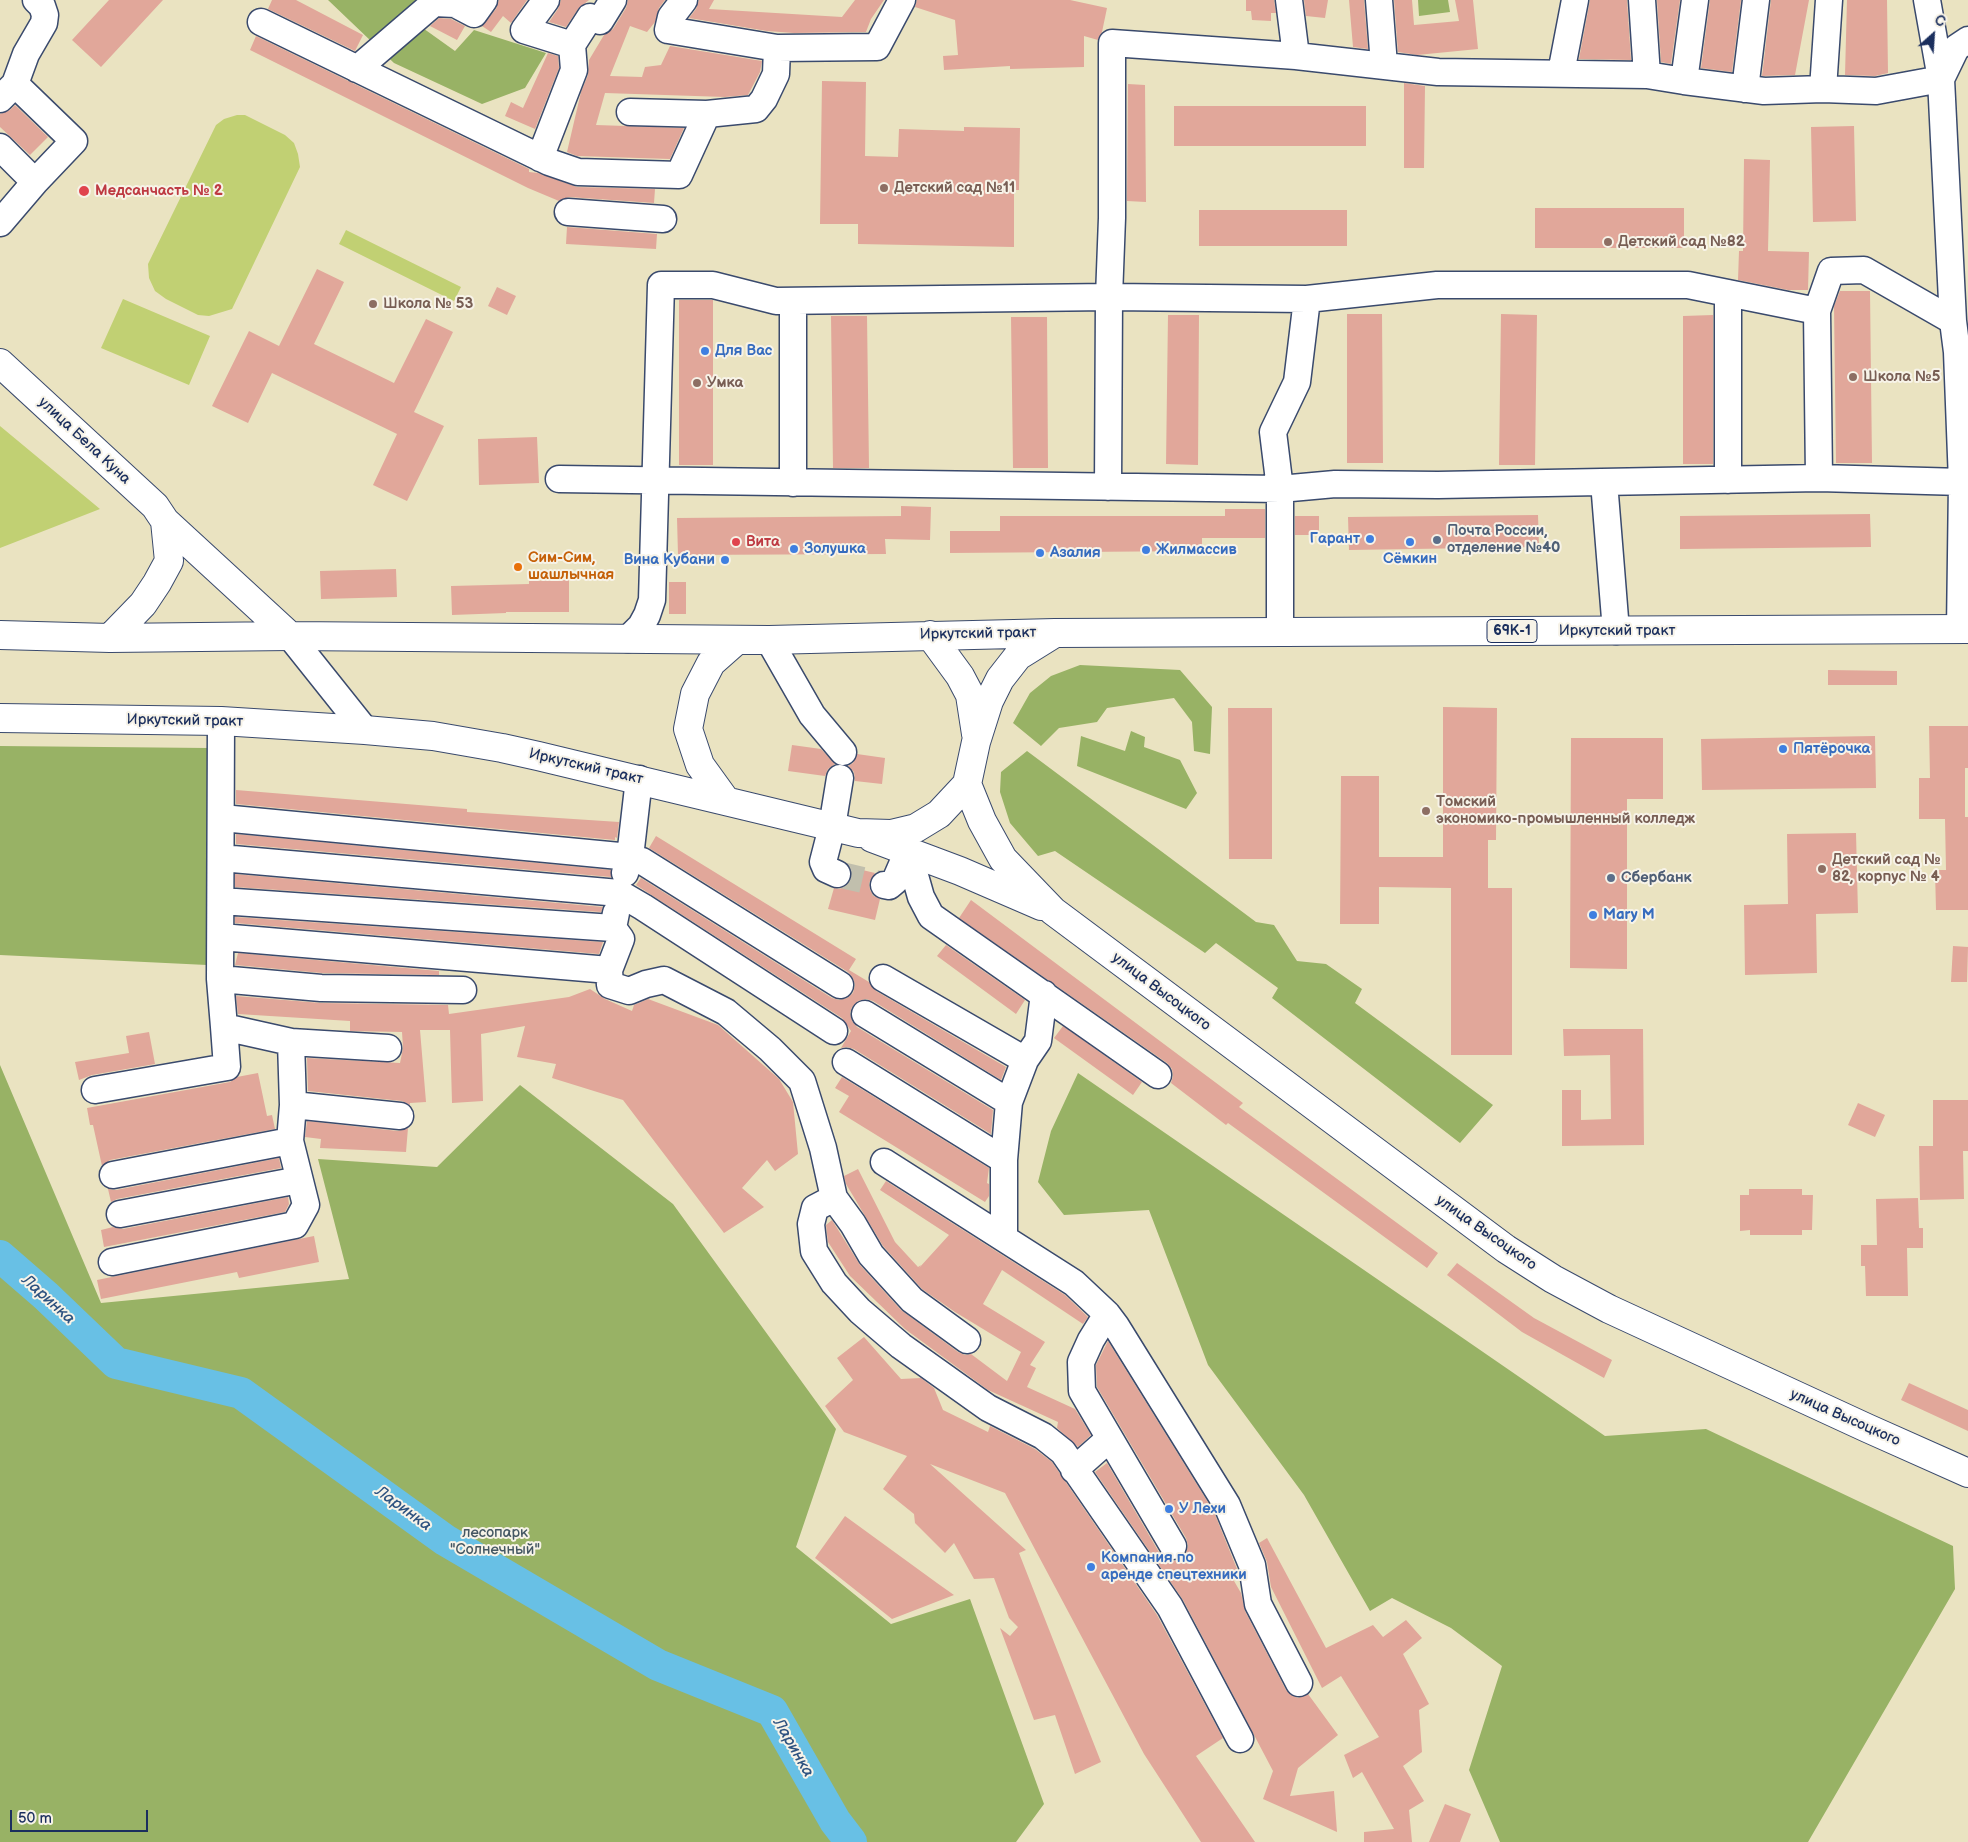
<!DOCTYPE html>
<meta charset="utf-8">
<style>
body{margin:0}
#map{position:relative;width:1968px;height:1842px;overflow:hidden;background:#eae3c1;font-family:"Balsamiq Sans",sans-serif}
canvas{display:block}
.north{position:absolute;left:1908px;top:10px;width:50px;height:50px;-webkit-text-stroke:4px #f7f3e8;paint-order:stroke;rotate:26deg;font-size:14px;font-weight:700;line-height:20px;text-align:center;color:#1b2f5e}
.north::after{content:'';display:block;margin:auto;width:18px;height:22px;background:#1b2f5e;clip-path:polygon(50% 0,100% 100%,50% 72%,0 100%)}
.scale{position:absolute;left:10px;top:1810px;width:138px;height:22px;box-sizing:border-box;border:2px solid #1b2f5e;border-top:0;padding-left:6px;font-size:15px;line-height:18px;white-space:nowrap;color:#1b2f5e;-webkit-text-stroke:4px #f7f3e8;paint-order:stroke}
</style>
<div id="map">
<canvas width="1968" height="1842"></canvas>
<div class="north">С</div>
<div class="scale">50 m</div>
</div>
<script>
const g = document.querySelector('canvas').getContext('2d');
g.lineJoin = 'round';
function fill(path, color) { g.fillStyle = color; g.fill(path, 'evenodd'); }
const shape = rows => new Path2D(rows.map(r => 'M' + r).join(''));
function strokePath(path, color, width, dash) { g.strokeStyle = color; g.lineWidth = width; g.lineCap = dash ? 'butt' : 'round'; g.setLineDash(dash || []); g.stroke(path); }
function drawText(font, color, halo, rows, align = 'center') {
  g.font = font + ' "Balsamiq Sans",sans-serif'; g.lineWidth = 4; g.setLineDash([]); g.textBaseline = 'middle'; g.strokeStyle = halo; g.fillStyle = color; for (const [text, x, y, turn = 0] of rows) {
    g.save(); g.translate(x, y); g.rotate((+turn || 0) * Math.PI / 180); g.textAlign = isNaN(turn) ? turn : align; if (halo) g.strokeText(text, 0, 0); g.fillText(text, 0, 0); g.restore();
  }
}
const green = shape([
 [237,115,245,115,285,135,294,143,298,154,300,167,232,309,209,316,198,315,166,299,155,291,149,278,148,264,216,125,224,119],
 [346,230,461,287,454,301,339,244],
 [123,299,210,336,189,385,101,348],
 [0,426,100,509,0,548]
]);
const forest = shape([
 [328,0,434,0,406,16,455,51,474,30,546,53,525,88,482,104,394,63],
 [1418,0,1448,0,1450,12,1419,16],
 [1080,665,1180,670,1212,707,1210,754,1194,751,1192,722,1174,698,1107,708,1097,722,1059,728,1041,746,1013,723,1030,693,1051,676],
 [1131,731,1145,737,1144,747,1180,760,1197,793,1186,809,1077,766,1081,736,1125,751],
 [0,746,208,748,211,787,207,965,0,955],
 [1027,751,1256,922,1274,925,1297,961,1326,964,1362,989,1355,1003,1493,1105,1460,1143,1272,998,1278,988,1216,943,1205,953,1055,851,1038,856,1010,823,1000,792,1001,772],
 [0,1065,101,1303,349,1279,318,1159,437,1167,520,1085,673,1204,836,1429,796,1547,891,1624,970,1599,1044,1804,1016,1842,0,1842],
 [1078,1073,1605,1436,1706,1429,1953,1546,1955,1589,1808,1842,1500,1842,1469,1770,1502,1666,1451,1628,1392,1598,1370,1611,1304,1495,1208,1365,1149,1210,1064,1215,1038,1182,1051,1131]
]);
const river = shape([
 [0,1256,46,1296,116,1363,241,1393,445,1540,658,1665,772,1711,835,1821,851,1842]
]);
const building = shape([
 [109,0,163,0,101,67,72,40],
 [272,0,296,0,363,35,355,51,268,9],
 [499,0,527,0,511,23,503,16,491,32,482,26,496,9],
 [561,0,589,0,578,9,566,27,549,22,558,9],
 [628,0,665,0,659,8,655,22,647,32,630,26,610,76,642,77,645,67,661,65,670,46,762,61,760,72,748,95,725,97,605,93,596,125,684,128,670,159,577,156,567,152,581,92,588,75,589,60,604,35,613,29,626,8],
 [699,0,714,0,709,9,842,17,855,0,884,0,871,19,866,32,794,33,767,31,689,18,696,9],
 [917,0,1070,0,1107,8,1102,32,1098,40,1084,36,1084,67,1010,69,1010,66,944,70,943,56,958,55,955,20,915,7],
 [1246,0,1274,0,1276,13,1271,13,1271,21,1252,20,1251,11,1246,11],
 [1304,0,1328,0,1325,18,1306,16],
 [1349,0,1364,0,1368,49,1353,47],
 [1394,0,1412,0,1414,25,1459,21,1455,0,1473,0,1478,49,1417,55,1398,52],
 [1590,0,1627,0,1631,60,1579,59],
 [1657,0,1680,0,1671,64,1661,62],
 [1710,0,1741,0,1732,72,1701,68],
 [1771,0,1809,0,1795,75,1762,76],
 [1847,0,1887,0,1888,73,1875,76,1845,75],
 [439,18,451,19,465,26,457,40,430,26],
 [256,36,529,169,529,172,538,173,577,187,655,189,654,203,569,197,559,201,528,188,250,50],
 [548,53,558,56,559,68,535,129,505,116,511,102,523,108],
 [822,81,866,82,865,156,898,157,899,129,964,131,964,127,1020,128,1019,190,1014,190,1014,247,858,244,858,224,820,224],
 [1404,83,1425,86,1424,168,1404,168],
 [1128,84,1145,85,1146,202,1127,201],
 [15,105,48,137,30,155,0,127,0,114,10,110],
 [1174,106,1366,106,1366,146,1174,146],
 [1854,126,1856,221,1813,222,1811,127],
 [1744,159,1770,160,1768,251,1809,252,1808,290,1788,290,1738,280,1739,251,1743,251],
 [1535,208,1684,208,1684,248,1535,248],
 [1199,210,1347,210,1347,246,1199,246],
 [567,227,657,234,656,249,566,244],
 [317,269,344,282,314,344,394,383,426,319,453,332,414,412,444,426,407,501,373,485,397,434,272,373,248,423,212,406,249,331,279,346],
 [497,287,516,296,507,315,488,306],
 [1840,291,1870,291,1872,463,1836,463,1834,306],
 [679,300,713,300,713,465,679,465],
 [1347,314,1382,314,1383,463,1347,463],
 [1501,314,1537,315,1535,465,1499,465],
 [1168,315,1199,315,1198,465,1166,464],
 [1713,315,1713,464,1683,464,1683,316],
 [831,316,867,316,869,468,833,468],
 [1011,317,1047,317,1048,468,1013,468],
 [537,437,539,483,479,485,478,439],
 [901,506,931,507,930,540,885,539,886,554,678,555,677,518,901,516],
 [1225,509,1265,509,1265,538,1202,538,1202,551,950,553,950,531,1000,531,1000,516,1225,516],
 [1870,514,1871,547,1680,549,1680,516],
 [1538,515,1539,547,1349,550,1348,517],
 [1295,516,1319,516,1319,535,1295,535],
 [396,569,397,597,321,599,320,571],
 [569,580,569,612,506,612,506,613,452,615,451,586,529,584,529,581],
 [669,582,686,582,686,614,669,614],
 [1828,670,1897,671,1897,685,1828,685],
 [1443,707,1497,708,1496,840,1488,840,1488,888,1512,888,1512,1055,1451,1055,1451,888,1379,887,1379,924,1340,924,1341,776,1379,776,1379,857,1443,857],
 [1228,708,1272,708,1272,859,1229,859],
 [1929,726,1968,726,1968,768,1965,768,1965,817,1968,817,1968,910,1936,910,1935,870,1946,870,1945,819,1919,819,1919,778,1930,778],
 [1875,736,1876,788,1702,790,1701,739],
 [1571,738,1663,738,1663,799,1627,799,1627,969,1570,968],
 [792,745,821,749,835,764,828,769,825,776,788,771],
 [857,754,885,758,882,784,855,781,854,772,848,766,853,763],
 [236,790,467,809,467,812,619,822,617,838,615,837,615,840,236,804],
 [1856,833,1858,913,1816,914,1817,973,1745,975,1744,905,1788,904,1787,834],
 [236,834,611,870,611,877,236,844],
 [656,836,856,959,849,970,869,982,876,991,1006,1067,1001,1080,873,1001,866,999,858,1001,852,1007,850,1013,852,1021,857,1027,993,1110,991,1134,854,1049,847,1047,841,1048,851,1031,842,1018,636,885,641,878,832,998,839,1000,847,998,853,993,855,985,853,978,848,972,649,848],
 [850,867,875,873,869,883,870,890,874,896,880,899,875,920,828,909,834,888,839,889,845,886,850,881,852,873],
 [235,874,603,907,601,912,235,887],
 [971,900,1243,1103,1239,1107,1438,1253,1427,1268,1228,1123,1226,1125,1171,1083,1173,1076,1172,1069,1167,1063,959,918],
 [235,917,603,942,599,954,235,923],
 [946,945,1025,1000,1016,1014,937,956],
 [1953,946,1968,947,1967,982,1951,982],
 [238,953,439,971,439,975,322,973,235,965],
 [590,989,605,999,632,1011,634,1005,648,999,718,1025,779,1079,793,1102,798,1154,775,1171,767,1160,742,1188,764,1207,724,1233,623,1100,552,1078,556,1064,517,1057,525,1026,481,1034,483,1101,452,1103,450,1030,420,1030,426,1102,410,1103,410,1105,402,1101,308,1091,307,1058,400,1063,403,1048,402,1032,350,1031,350,1021,238,1014,236,996,321,1003,448,1005,449,1014,569,997],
 [1063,1026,1142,1082,1133,1095,1054,1038],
 [1563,1029,1643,1029,1644,1145,1562,1146,1562,1090,1581,1090,1581,1120,1611,1119,1610,1055,1564,1056],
 [149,1032,155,1064,92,1075,79,1080,75,1062,129,1053,126,1036],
 [258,1073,267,1116,272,1115,275,1129,110,1160,102,1166,93,1125,90,1125,87,1108,230,1082,237,1077],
 [842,1077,989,1168,987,1183,989,1184,989,1196,985,1202,839,1112,849,1096,835,1088],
 [1933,1100,1968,1100,1968,1151,1963,1151,1964,1199,1920,1200,1919,1146,1933,1146],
 [1858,1103,1885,1115,1875,1137,1848,1125],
 [307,1121,398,1131,408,1128,406,1152,320,1148,321,1139,305,1137],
 [279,1158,281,1168,117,1199,111,1202,108,1189,116,1190],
 [858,1169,895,1242,918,1267,921,1265,919,1268,949,1235,880,1190,886,1181,1065,1295,1088,1317,1083,1324,1002,1270,983,1304,1045,1342,1030,1365,1036,1368,1027,1387,1075,1409,1091,1435,1078,1447,1057,1428,1058,1422,988,1390,905,1329,850,1276,828,1242,826,1225,832,1220,860,1265,901,1310,958,1352,965,1355,971,1354,1007,1381,1021,1352,955,1312,922,1289,883,1246,846,1184,844,1176],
 [1749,1189,1802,1189,1802,1195,1813,1195,1812,1230,1802,1230,1802,1235,1750,1235,1750,1230,1740,1231,1740,1195,1749,1195],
 [288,1197,289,1204,285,1212,104,1247,101,1230,113,1227,123,1229],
 [1918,1198,1919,1228,1923,1228,1923,1248,1907,1248,1908,1296,1866,1296,1865,1266,1861,1266,1861,1245,1877,1245,1876,1199],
 [314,1236,319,1262,239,1278,237,1272,101,1299,97,1280],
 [1457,1263,1534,1318,1612,1360,1604,1378,1522,1332,1447,1275],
 [864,1337,901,1379,921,1378,934,1388,943,1410,988,1432,990,1426,1035,1449,1052,1462,1157,1615,1223,1738,1196,1756,1255,1842,1201,1842,1144,1754,1005,1493,930,1464,1026,1550,1019,1553,1101,1762,1075,1774,1055,1715,1034,1720,1000,1628,1010,1636,1018,1627,1009,1618,994,1578,974,1579,954,1543,945,1553,915,1523,914,1514,883,1489,907,1456,844,1432,825,1406,853,1380,837,1358],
 [1108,1341,1214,1512,1237,1569,1230,1574,1241,1593,1245,1611,1286,1690,1291,1695,1298,1698,1308,1694,1338,1735,1298,1768,1290,1796,1334,1791,1337,1832,1263,1799,1273,1771,1183,1600,1095,1472,1107,1463,1160,1554,1165,1559,1174,1561,1181,1559,1186,1554,1188,1546,1186,1538,1097,1387,1096,1365],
 [1909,1383,1968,1410,1968,1431,1901,1400],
 [845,1516,937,1583,954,1595,892,1619,815,1558],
 [1267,1538,1326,1648,1373,1625,1383,1637,1406,1620,1422,1638,1403,1654,1429,1704,1419,1710,1422,1752,1403,1766,1424,1801,1409,1810,1412,1842,1364,1842,1364,1832,1394,1829,1362,1772,1353,1778,1344,1755,1379,1737,1341,1676,1322,1688,1271,1587,1267,1562,1259,1543],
 [1445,1804,1471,1814,1460,1842,1429,1842]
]);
const minorTunnel = shape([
 [837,874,884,885]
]);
const minor = shape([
 [546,0,524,30,572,45,590,17,600,21,613,0],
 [684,0,671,17,668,30,777,48,877,47,902,0],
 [1289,0,1296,56],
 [1379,0,1384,65],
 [1642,0,1647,75],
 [1927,0,1941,79,1953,321,1957,352,1962,482,1960,629],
 [261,22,549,162,578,172,679,175,707,114,756,109,764,99,776,74,777,48],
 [357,69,434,3,455,4,474,14,484,0],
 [1561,73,1575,0],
 [1684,81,1695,0],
 [1745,89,1756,0],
 [1823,89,1829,0],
 [0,99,15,84,26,54,44,23,45,15,42,6,36,0],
 [630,112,707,114],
 [0,147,35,182],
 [540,158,574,70,572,45],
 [568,212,663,219],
 [0,223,35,182,74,141,15,84],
 [1728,293,1728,480],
 [1819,478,1817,311,1831,271,1864,270,1953,321],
 [559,479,1280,489,1335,484,1438,485,1819,478,1962,482],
 [1604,482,1616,631],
 [793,483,793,301],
 [1108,487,1109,297,1112,218,1112,43,1296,56,1438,72,1647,75,1684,81,1764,91,1823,89,1876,91,1941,79,1956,48,1968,40],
 [1280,632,1280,489,1273,432,1297,382,1307,299],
 [290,636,365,730],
 [628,639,641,626,647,615,652,600,661,285,713,285,776,301,1109,297,1307,299,1437,285,1688,285,1817,311],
 [769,640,812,715,843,752],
 [221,721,220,979,224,1027],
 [222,818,630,857,642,861,840,985],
 [908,851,921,897,931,916,1158,1075],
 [221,858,619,893,643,907,834,1031],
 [625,873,630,857,639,779],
 [837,874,826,869,823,862,832,827,840,778],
 [884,885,889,886,895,881,908,851],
 [221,901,613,928],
 [221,937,609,970,610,985,629,991,646,984,664,980,726,1012,770,1049,802,1081,823,1148,834,1198,853,1224,871,1255,912,1300,967,1340],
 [609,970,621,939,613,928,616,913],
 [883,978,1025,1060],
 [220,979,321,988,463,990],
 [865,1014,1009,1102],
 [846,1062,1004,1160],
 [95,1090,227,1067,224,1027,291,1042,388,1048],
 [293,1105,400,1116],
 [884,1162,1074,1283,1107,1314,1116,1326,1227,1505,1252,1565,1258,1604,1299,1683],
 [113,1175,290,1141],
 [834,1198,815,1208,811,1224,814,1251,834,1283,860,1311,901,1346,988,1408,1043,1436,1063,1452,1170,1607,1240,1739],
 [120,1214,299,1180],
 [1004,1238,1004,1160,1009,1102,1025,1060,1038,1041,1044,994],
 [112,1262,295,1225,306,1205,290,1141,293,1105,291,1042],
 [1107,1314,1091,1340,1081,1362,1082,1391,1173,1546],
 [1074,1470,1109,1439]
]);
const major = shape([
 [0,363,155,506,165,521,290,636],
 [0,635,110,638,290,636,769,640,1055,633,1968,629],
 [930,635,960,676,970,695,976,734],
 [110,638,143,604,157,583,169,561,165,521],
 [0,718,221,721,365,730,433,736,502,748,538,756,858,833,891,834,916,828,939,814,967,784,976,742,989,701,1000,679,1018,656,1055,633],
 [967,784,982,821,1003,859,1053,911,1506,1249,1553,1279,1609,1309,1867,1428,1968,1473],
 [726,801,700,765,688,729,695,694,711,663,737,640],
 [872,838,960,871,1041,906]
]);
const markers = [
 [884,188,5,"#8d6e63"],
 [84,191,6,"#e0444e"],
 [1608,242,5,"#8d6e63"],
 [373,304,5,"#8d6e63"],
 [705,351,5,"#3f7fe0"],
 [1853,377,5,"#8d6e63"],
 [697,383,5,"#8d6e63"],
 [1370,539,5,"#3f7fe0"],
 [1437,540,5,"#5c6f8a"],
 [736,542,5,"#e0444e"],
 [1410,542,5,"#3f7fe0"],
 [794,549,5,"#3f7fe0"],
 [1146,550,5,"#3f7fe0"],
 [1040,553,5,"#3f7fe0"],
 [725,560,5,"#3f7fe0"],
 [518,567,5,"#e8710a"],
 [1783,749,5,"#3f7fe0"],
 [1426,811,5,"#8d6e63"],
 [1822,869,5,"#8d6e63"],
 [1611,878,5,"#5c6f8a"],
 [1593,915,5,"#3f7fe0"],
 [1169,1509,5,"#3f7fe0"],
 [1091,1567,5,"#3f7fe0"]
];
const shields = [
 [1512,631,50]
];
const shieldNames = [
 ["69К-1",1512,631]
];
const educationNames = [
 ["Детский сад №11",894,188],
 ["Детский сад №82",1618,242],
 ["Школа № 53",383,304],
 ["Школа №5",1863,377],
 ["Умка",707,383],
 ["Томский",1436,802],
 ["экономико-промышленный колледж",1436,819],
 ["Детский сад №",1832,860],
 ["82, корпус № 4",1832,877]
];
const healthNames = [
 ["Медсанчасть № 2",95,191],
 ["Вита",746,542]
];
const shopNames = [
 ["Для Вас",715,351],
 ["Гарант",1360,539,"right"],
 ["Золушка",804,549],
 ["Жилмассив",1156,550],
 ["Азалия",1050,553],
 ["Сёмкин",1410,559,"center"],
 ["Вина Кубани",715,560,"right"],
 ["Пятёрочка",1793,749],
 ["Mary M",1603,915],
 ["У Лехи",1179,1509],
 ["Компания по",1101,1558],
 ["аренде спецтехники",1101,1575]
];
const streetNames = [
 ["улица Бела Куна",84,441,43],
 ["Иркутский тракт",1617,631],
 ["Иркутский тракт",978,634,-1],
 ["Иркутский тракт",185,721,1],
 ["Иркутский тракт",586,767,13],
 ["улица Высоцкого",1161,992,37],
 ["улица Высоцкого",1486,1233,35],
 ["улица Высоцкого",1845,1418,24]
];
const serviceNames = [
 ["Почта России,",1447,531],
 ["отделение №40",1447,548],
 ["Сбербанк",1621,878]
];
const foodNames = [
 ["Сим-Сим,",528,558],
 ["шашлычная",528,575]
];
const parkNames = [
 ["лесопарк",495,1533],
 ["\"Солнечный\"",495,1550]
];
const waterNames = [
 ["Ларинка",48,1300,42],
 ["Ларинка",403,1509,36],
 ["Ларинка",793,1748,60]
];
fill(green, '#c1d073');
fill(forest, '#98b265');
strokePath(river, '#68c0e5', 32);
fill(building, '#e1a79a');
strokePath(minorTunnel, '#c1bfad', 26, [26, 13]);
strokePath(minor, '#3a4a6d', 29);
strokePath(major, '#3a4a6d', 30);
strokePath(minor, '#fff', 26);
strokePath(major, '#fff', 28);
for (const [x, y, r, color] of markers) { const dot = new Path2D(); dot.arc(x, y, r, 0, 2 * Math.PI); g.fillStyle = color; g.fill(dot); strokePath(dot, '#f7f3e8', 2); }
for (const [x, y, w] of shields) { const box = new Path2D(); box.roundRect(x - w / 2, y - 11.5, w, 23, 4); g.fillStyle = '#f7f3e8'; g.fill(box); strokePath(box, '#1b2f5e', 1); }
drawText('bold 14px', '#1b2f5e', null, shieldNames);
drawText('bold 15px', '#785e54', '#f7f3e8', educationNames, 'left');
drawText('bold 15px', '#be3a42', '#f7f3e8', healthNames, 'left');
drawText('bold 15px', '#366cbe', '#f7f3e8', shopNames, 'left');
drawText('15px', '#1b2f5e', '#f7f3e8', streetNames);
drawText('bold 15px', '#4e5e75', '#f7f3e8', serviceNames, 'left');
drawText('bold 15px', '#c56008', '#f7f3e8', foodNames, 'left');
drawText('15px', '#445763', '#f7f3e8', parkNames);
drawText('italic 16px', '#2e5380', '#f7f3e8', waterNames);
</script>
